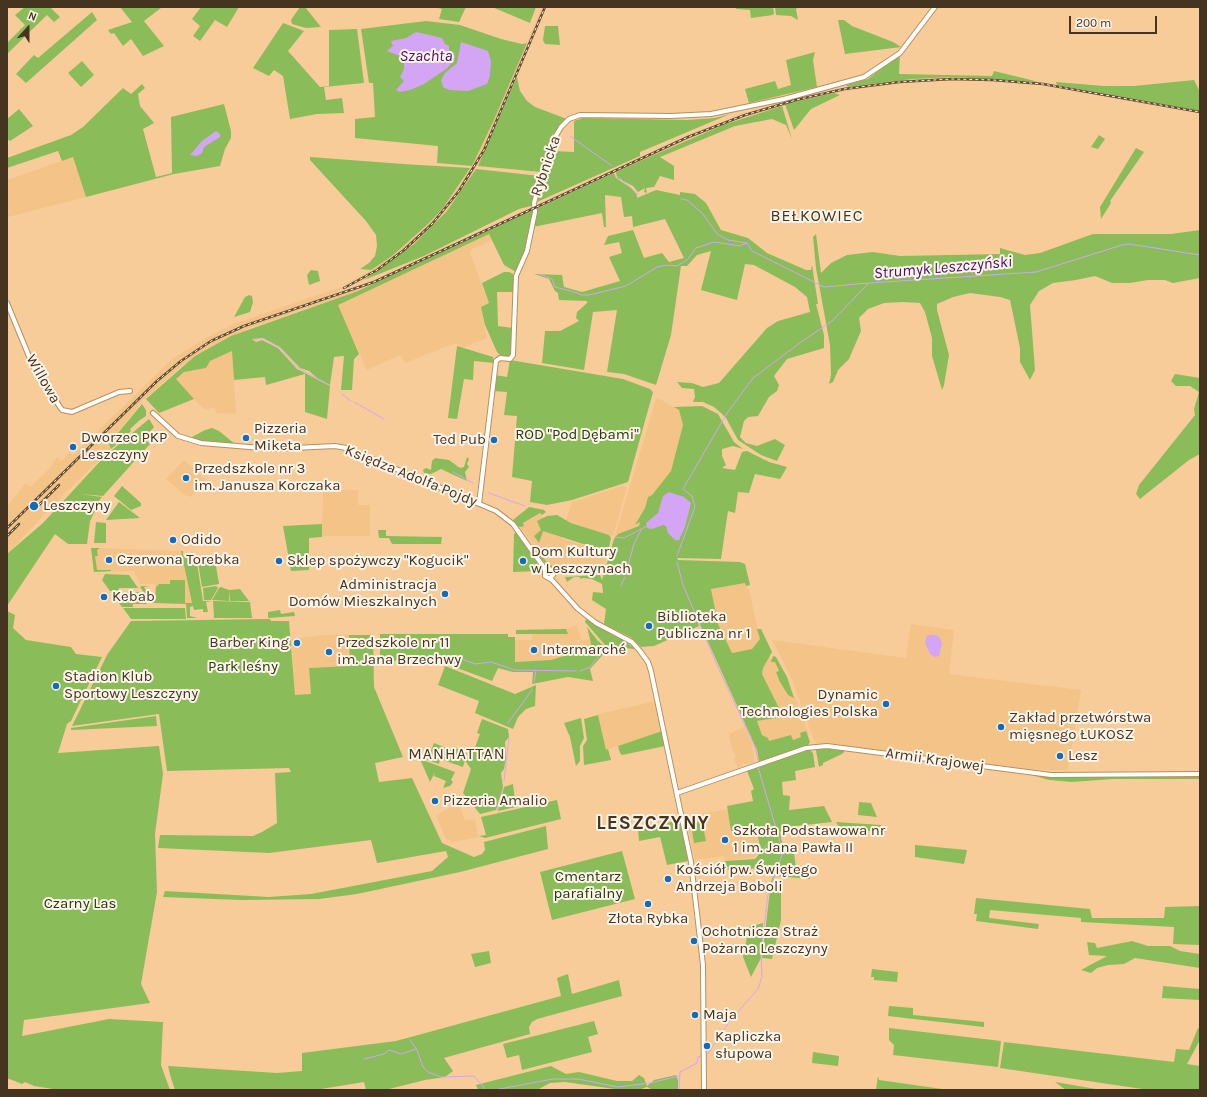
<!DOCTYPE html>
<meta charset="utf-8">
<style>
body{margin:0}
#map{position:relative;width:1207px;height:1097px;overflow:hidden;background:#f8cc98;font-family:Karla,sans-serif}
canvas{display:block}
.frame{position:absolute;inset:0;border:8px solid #45341f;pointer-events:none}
.north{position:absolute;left:8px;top:8px;width:40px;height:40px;-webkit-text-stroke:3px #fdf4ea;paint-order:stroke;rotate:21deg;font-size:11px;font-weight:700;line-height:16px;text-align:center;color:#45341f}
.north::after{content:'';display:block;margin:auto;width:14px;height:18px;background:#45341f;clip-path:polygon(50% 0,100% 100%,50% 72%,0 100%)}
.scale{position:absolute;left:1069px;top:16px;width:88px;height:18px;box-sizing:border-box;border:2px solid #45341f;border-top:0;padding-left:5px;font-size:12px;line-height:14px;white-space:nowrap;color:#45341f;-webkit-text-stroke:3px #fdf4ea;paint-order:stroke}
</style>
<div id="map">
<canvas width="1207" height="1097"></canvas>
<div class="frame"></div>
<div class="north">N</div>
<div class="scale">200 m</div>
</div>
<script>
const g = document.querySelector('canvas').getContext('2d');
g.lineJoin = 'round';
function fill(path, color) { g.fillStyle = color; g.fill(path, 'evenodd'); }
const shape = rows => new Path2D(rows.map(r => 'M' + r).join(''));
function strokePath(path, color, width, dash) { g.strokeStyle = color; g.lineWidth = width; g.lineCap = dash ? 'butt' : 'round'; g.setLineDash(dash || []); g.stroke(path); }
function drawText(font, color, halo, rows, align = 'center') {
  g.font = font + ' Karla,sans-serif'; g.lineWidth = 4; g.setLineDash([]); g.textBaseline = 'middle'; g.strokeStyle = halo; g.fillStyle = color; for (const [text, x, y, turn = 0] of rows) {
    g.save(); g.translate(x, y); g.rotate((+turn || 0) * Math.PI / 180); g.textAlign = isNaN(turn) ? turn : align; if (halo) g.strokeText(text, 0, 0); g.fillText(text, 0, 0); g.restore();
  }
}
const built = shape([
 [542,7,546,7,490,141,478,166,472,166,493,122],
 [952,77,1039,82,1200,111,1200,113,1061,87,1020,83,951,80,909,82,822,95,725,123,358,291,250,328,183,365,141,402,110,444,111,449,66,492,7,554,7,507,24,485,26,484,30,487,50,468,57,457,61,461,70,452,73,455,172,359,204,339,231,325,341,287,366,273,392,256,429,223,443,208,470,168,476,169,463,189,447,211,414,244,364,280,322,299,378,278,718,123,785,101,848,87,912,79],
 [73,157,86,197,8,217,7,180],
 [489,234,492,240,472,249,470,253,489,303,481,307,487,338,462,348,455,343,405,363,400,355,367,370,337,305],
 [232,351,236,414,216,413,215,408,204,409,175,380,184,372,206,368,210,361],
 [658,398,679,410,683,425,671,471,652,495,648,497,639,526,618,534,614,539,656,399],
 [184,460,206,480,191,497,185,495,166,479],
 [622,486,627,487,613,536,592,530,566,520,572,502],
 [323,490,358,490,358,505,370,505,370,536,322,536],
 [540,513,545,520,563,536,562,539,608,552,603,572,585,569,572,571,548,564,519,526],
 [91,548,181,551,192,603,156,603,155,584,140,584,134,571,94,572],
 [746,583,747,589,749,589,760,640,752,649,732,653,718,624,711,589],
 [911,624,954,630,949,674,1081,690,1068,770,1038,770,817,744,813,738,791,677,772,640,906,658],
 [577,625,581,639,570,643,590,639,592,649,551,660,515,662,515,640,532,640,532,634,567,634,566,629],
 [323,635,349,635,350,667,309,668,311,694,295,697,292,639],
 [769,657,775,661,779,671,776,672,789,695,795,696,809,735,792,740,769,742,768,738,762,735,757,721,788,716,781,715,761,673,761,669],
 [656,701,662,731,606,750,598,714],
 [744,727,752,743,755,762,743,764,738,768,734,759,736,757,731,746,729,734],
 [455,804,461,809,465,821,475,819,478,837,453,842,446,839,436,816],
 [722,810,728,810,731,831,756,828,760,850,754,857,725,861,724,856,695,860,686,817]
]);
const green = shape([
 [25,7,50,7,60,17,54,22,47,15,7,54,7,43,25,25,15,15],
 [120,7,160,7,161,8,144,21,164,46,143,56,131,39,123,46,114,33,111,34,108,30,132,22],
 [201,7,239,7,227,27,215,20,200,41,193,36,200,26,192,19],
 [300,7,305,7,321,27,306,28,292,24,291,20],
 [434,7,466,7,459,22,439,19,442,9],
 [492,7,536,7,530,23],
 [735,7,773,7,774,13,773,15,751,18,750,10,736,9],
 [775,7,799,7,796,9,798,20,791,16,776,15],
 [92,12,97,20,26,83,16,74,34,55,38,58],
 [838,20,844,20,852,26,893,42,901,47,845,54],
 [426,21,460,25,501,39,522,44,527,43,493,122,472,166,437,163,438,146,355,138,355,119,375,117,373,83,369,83,361,29],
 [283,23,304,31,288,51,320,87,329,86,329,30,357,29,364,83,324,87,326,100,342,98,344,113,317,114,290,119,283,76,274,70,269,76,253,68],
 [545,26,558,26,560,45,545,44,543,40],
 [815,52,813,60,817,87,749,103,745,89,775,81,778,89,791,85,786,60],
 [900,54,899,74,992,76,994,71,1039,82,952,77,912,79,848,87,846,85,868,79],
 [82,61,94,75,81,87,68,73],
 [517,77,520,91,527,101,535,107,567,119,552,135,541,172,478,166],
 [1194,80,1200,92,1200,111,1057,85,1056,82,1104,86,1134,86],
 [142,84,145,88,138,94,140,106,154,123,143,129,156,177,172,173,171,117,224,104,231,131,231,138,225,149,220,166,174,174,86,197,73,157,62,161,58,151,7,168,7,158,71,135,83,127,123,88,131,94],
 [834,93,840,95,811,109,794,130,785,104],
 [782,106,792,139,786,125,772,119,735,126,660,157,674,166,674,180,660,176,654,187,646,188,647,193,644,192,645,188,638,192,633,186,617,178,616,172,654,155,723,125],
 [19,109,33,126,10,141,7,139,7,119],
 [730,114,640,152,640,156,537,202,552,151,574,152,574,121,583,118,687,120,715,118],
 [1099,135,1105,139,1098,149,1091,147],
 [1136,148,1144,152,1110,201,1111,203,1101,219,1100,207],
 [310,157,403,164,470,168,443,208,429,223,392,256,371,270,360,269,369,263,375,256,377,246,376,235,366,221,310,160],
 [476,169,540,176,531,206,519,209,424,256,364,280,414,244,447,211],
 [614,173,616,178,631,188,637,195,637,198,656,190,680,195,680,192,695,194,706,203,721,230,748,238,767,253,806,270,811,270,812,265,818,304,816,304,824,335,824,348,787,359,774,376,779,385,777,391,769,397,758,416,748,417,744,421,740,437,746,443,757,446,775,439,785,445,777,461,761,455,738,440,726,418,721,413,714,407,703,402,693,402,695,397,694,389,682,388,677,382,692,383,703,387,719,383,767,328,778,321,810,312,807,297,795,287,754,265,745,264,737,300,701,290,711,251,697,255,687,266,681,266,671,335,656,385,624,374,607,372,617,310,593,312,584,370,542,363,545,331,560,331,579,321,576,318,577,312,587,303,587,301,559,300,558,293,555,291,549,279,534,274,562,275,564,287,582,292,620,281,609,257,622,253,619,242,604,245,608,236,633,230,644,258,662,253,669,262,684,258,665,219,633,227,632,216,624,217,621,197,605,195,606,227,604,227,602,213,533,227,536,209],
 [533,210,523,259,516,272,504,265,489,234,338,305,359,354,354,359,352,390,341,390,344,356,334,357,330,385,317,378,309,371,300,368,280,347,263,338,252,339,256,342,262,340,278,348,297,369,330,386,327,419,305,412,305,374,266,385,265,377,234,380,232,351,210,361,206,368,184,372,176,379,194,399,159,413,146,399,195,356,231,336,358,291],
 [1200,230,1200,278,1173,283,1165,280,1148,280,1130,283,1112,283,1095,276,1076,280,1053,283,1039,291,1030,305,1035,370,1030,380,1020,362,1020,348,1010,300,1000,297,970,293,953,297,937,304,937,310,949,355,944,385,942,390,932,356,932,338,925,312,920,303,903,302,884,303,868,309,859,318,861,331,849,359,838,370,833,382,829,384,831,375,830,345,816,268,813,237,816,234,821,273,831,263,847,255,873,252,900,256,1000,254,1000,248,1025,255,1040,253,1093,234,1171,234],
 [311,270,318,271,320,281,309,285,307,275],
 [504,272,509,272,513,274,514,292,497,292,498,326,513,328,513,353,510,358,502,357,497,352,485,325,481,307,489,303,482,283],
 [249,295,252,296,253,302,250,312,234,317,245,297],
 [457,346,493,357,494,363,474,361,473,380,464,379,457,419,448,418],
 [510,360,623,379,650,389,653,392,628,482,572,500,547,505,530,502,532,481,512,477,517,416,504,415,507,392,493,391,495,375,507,377],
 [1175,374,1200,378,1200,454,1189,460,1140,499,1136,494,1139,485,1195,415,1194,409,1199,392,1190,386,1176,386,1171,381],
 [142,404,146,410,146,416,140,420,130,429,131,431,128,434,111,449,109,444],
 [702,406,718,414,734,442,743,449,733,446,722,449,722,456,726,465,722,468,735,470,742,452,747,451,769,462,787,467,780,479,755,474,749,493,738,492,735,513,728,511,721,559,677,558,678,560,740,562,745,564,750,585,746,586,745,583,711,589,718,624,732,653,752,649,760,639,757,629,761,629,772,652,763,668,762,674,781,712,786,713,796,709,799,710,788,716,757,721,762,735,768,738,769,741,791,735,793,740,801,737,800,733,806,731,810,742,808,745,759,762,757,750,694,611,699,626,654,646,641,647,632,638,604,624,606,609,592,600,593,592,603,593,602,584,592,579,583,578,581,579,579,577,574,577,567,582,565,577,600,575,602,580,614,539,618,534,639,526,640,522,635,525,645,508,648,497,652,495,671,471,683,425,679,410,674,407],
 [149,419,154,427,149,433,146,431,142,436,150,444,103,496,81,494,102,497,94,507,96,509,90,521,87,544,68,544,55,534,7,606,7,554,43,523,105,456],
 [212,428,219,431,235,444,203,442,190,438,205,430],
 [467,457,469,459,467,464,469,467,465,472,467,481,441,469,431,474,424,473,423,470,426,468,431,470,432,461,435,458,449,460,460,468,464,467],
 [122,486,141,503,141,506,131,510,114,496],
 [119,502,140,518,106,520],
 [529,507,544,510,546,512,542,515,540,513,523,523,524,526,521,527,516,526,513,520],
 [557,515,571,523,609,535,611,538,608,552,543,531,539,543,534,536,541,530,537,521,547,516],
 [96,522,106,523,106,543,94,543],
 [322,524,322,537,309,538,309,570,291,571,283,526],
 [378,530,386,530,386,536,442,537,441,544,392,544,389,538,379,538],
 [516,532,539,566,537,571,513,572,514,534],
 [534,545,548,564,572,572,557,571,548,567,532,547],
 [91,548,100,548,97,550,98,556,95,556,97,570,111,570,111,571,94,572],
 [181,551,183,551,183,556,196,557,203,601,212,601,206,602,208,612,203,612,203,609,194,610,193,606,190,607,190,616,197,618,187,618,186,604,152,603,140,587,142,586,150,586,144,587,151,599,155,599,156,587,159,584,170,584,170,580,185,580,185,603,192,603],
 [215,560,219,584,202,587,198,562],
 [105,574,129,575,138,588,119,588,118,591,110,591,102,580],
 [216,586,218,588,211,600,204,600,203,588],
 [221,587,229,590,229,601,212,600,219,588],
 [240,589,249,601,230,601,229,590],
 [111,592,140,592,147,604,133,604,133,607,122,607],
 [213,601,250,602,252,618,214,618],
 [123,608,185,608,186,619,131,619],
 [280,610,281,614,294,612,295,616,268,618,268,612],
 [7,611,15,615,13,628,26,640,71,647,76,654,102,657,71,721,67,724,58,753,159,746,163,774,155,834,157,892,141,984,150,1003,24,1020,22,1036,109,1019,163,1022,161,1065,170,1090,59,1090,34,1086,25,1082,22,1084,7,1078],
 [270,619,271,621,289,621,295,695,311,694,309,668,350,666,349,635,373,635,374,687,403,757,375,763,379,782,412,778,442,843,474,857,482,854,485,850,484,842,546,826,548,849,460,872,357,894,319,899,241,900,163,897,165,891,269,897,311,894,432,871,448,857,446,851,377,863,371,840,269,853,158,848,160,835,253,836,262,832,277,823,275,773,291,772,289,768,167,771,159,714,72,726,107,655,131,621],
 [586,619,626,642,635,649,611,647,605,645,585,622],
 [587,627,598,641,608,649,590,669,593,681,568,677,532,684,533,672,513,672,498,668,492,681,444,663,433,661,428,663,412,658,382,663,380,659,380,634,508,634,508,637,515,637,515,662,551,660,590,648,591,643],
 [566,629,568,634,516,634,516,630],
 [773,656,776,657,787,677,794,698,788,695,780,682,776,672,779,671,775,662,771,662],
 [445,666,515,694,536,685,535,706,526,709,518,717,513,729,475,713,479,701,438,685],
 [598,715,606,750,608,749,611,760,584,765,583,746,587,740,584,719],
 [156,716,157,726,71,730,71,728],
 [581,718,584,738,580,746,580,761,576,766,570,737,564,723],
 [482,719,508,729,509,737,505,742,506,758,504,769,501,773,503,787,496,810,480,814,463,793,471,769,466,762,467,757,471,758,480,734,477,733],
 [662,731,665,746,622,755,620,753,618,746],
 [434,743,453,751,455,748,467,753,463,767,440,759,439,764,427,760],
 [830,747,844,750,844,752,842,754,823,763,823,765,819,767,816,751,817,748],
 [809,749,813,753,815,767,795,771,796,780,782,782,783,795,790,796,789,810,824,806,832,822,786,827,780,832,784,853,794,853,796,867,811,866,810,879,775,876,771,887,781,888,781,920,772,959,762,958,770,890,769,888,775,870,764,868,723,870,722,866,725,861,755,859,771,840,761,851,756,828,731,831,727,806,753,801,751,791,754,789,747,771,802,750],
 [420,759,455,772,451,780,453,782,450,786,443,788,446,781,434,776,435,772,430,782],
 [1025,773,1061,777,1200,777,1200,779,1113,779,1072,782,1049,780],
 [513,784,516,807,498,811,504,787],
 [557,800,561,819,485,838,479,836,486,835,481,817],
 [859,802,871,803,877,817,858,815],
 [680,820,688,861,667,865,660,837,639,841,638,829],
 [702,822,706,841,694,843,691,823],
 [836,822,881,825,886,832,840,829],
 [915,845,967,850,964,864,915,857],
 [622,851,635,899,552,920,540,872],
 [976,898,1090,909,1092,918,1164,918,1165,907,1200,906,1200,945,1173,944,1174,927,1081,922,1081,918,990,910,989,918,1039,924,1038,929,976,921,977,914,974,914],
 [763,923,761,958,751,977,743,957,749,927],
 [1132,941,1148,946,1170,946,1180,951,1200,954,1200,968,1135,958,1124,964,1108,965,1097,968,1091,973,1081,970,1107,956,1089,955,1087,942,1095,943,1097,948],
 [489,951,491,963,475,967,471,954],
 [872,969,898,972,897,982,874,980,874,977,871,977],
 [568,974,572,994,619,980,622,996,537,1019,532,1022,529,1027,530,1034,444,1058,453,1071,445,1077,425,1080,385,1090,366,1090,364,1082,315,1090,175,1090,171,1078,168,1066,277,1073,302,1071,302,1053,396,1041,561,996,557,978],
 [1163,986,1200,989,1200,1000,1162,998],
 [889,1006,913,1008,913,1015,984,1022,984,1027,888,1016],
 [594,1021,598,1034,588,1037,592,1052,522,1070,519,1055,507,1058,503,1044],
 [889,1028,1001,1041,998,1067,893,1055,894,1045,889,1040],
 [1198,1028,1200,1029,1200,1040,1187,1064,1200,1066,1200,1090,1149,1090,1000,1068,1004,1042,1174,1062,1176,1049,1189,1050],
 [813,1052,839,1056,838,1066,812,1063],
 [551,1066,566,1074,579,1072,617,1081,632,1081,639,1075,644,1078,647,1086,654,1080,676,1075,678,1080,678,1090,653,1090,647,1087,638,1090,622,1090,565,1082,550,1083,537,1090,478,1090,476,1085],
 [878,1076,879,1080,949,1090,876,1090],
 [1055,1082,1102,1090,1066,1090]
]);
const water = shape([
 [416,32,442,38,445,44,449,46,449,51,455,56,454,61,446,69,424,84,410,90,400,92,396,90,404,81,400,77,404,69,404,61,400,56,387,51,393,46,391,41,406,38],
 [461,42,488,51,491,61,490,76,487,84,468,91,449,90,443,87,441,80,445,73,457,63],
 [216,131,220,134,220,137,204,147,202,153,197,156,190,155,202,141],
 [669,492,684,497,691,503,685,527,679,540,675,540,668,533,666,526,663,525,652,529,647,528,646,523,658,513,663,496],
 [927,635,936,635,940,638,942,643,939,656,935,657,930,654,925,643]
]);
const stream = shape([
 [570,136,612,166],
 [616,175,638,194],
 [681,199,687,200,703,214,717,234,728,240,747,243,752,251,824,287,868,283],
 [539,274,552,279,555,287,578,293,581,295,589,295,626,286,657,267,667,265,677,266,688,259,696,248,714,242,740,246,747,243],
 [254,340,262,338,279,347,298,368,329,385],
 [342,394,351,401],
 [354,402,384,419],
 [453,472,473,483],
 [489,493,525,506],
 [615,537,624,538,647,526],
 [677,556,695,507,692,496,683,489,727,413,753,378,801,342,832,321,869,283,1036,272,1122,245,1129,244,1200,255],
 [677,562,683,585,717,665,755,747,758,761],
 [627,569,634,544,641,530],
 [621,585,625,577],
 [464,660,476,664,491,662,515,670,576,671],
 [580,671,590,667,605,648],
 [534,682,536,671],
 [508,723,532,690],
 [504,781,509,738],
 [497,810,503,789],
 [410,1040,417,1050,423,1067,428,1072,441,1077,474,1076,486,1090],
 [707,1055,729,1022,758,989,762,977,761,953,768,894,783,852,758,767],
 [364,1059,384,1054,389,1050,401,1054,416,1049],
 [494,1090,553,1079,578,1079,618,1087,650,1083,679,1076],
 [679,1090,680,1072,697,1063,698,1057,701,1056]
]);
const tertiary = shape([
 [7,303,33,366,62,410,72,412,119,392,130,391],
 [153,413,178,436,201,443,273,449,335,446,346,448,496,511,513,524,545,569,545,576,552,580,578,609,596,623,632,642,640,651,648,662,651,671,691,862,703,965,704,1090],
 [479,504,496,361,500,358,510,359,513,355,516,276,527,251,535,212,534,203,550,146,561,127,569,119,580,115,671,116,711,114,784,99,864,77,900,53,935,7],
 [545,572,549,569,553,571,553,575,550,578],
 [677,793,806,748,827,746,1051,775,1200,774]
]);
const rail = shape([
 [344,288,377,270,404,250,432,224,459,191,484,150,545,7],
 [35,509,59,485],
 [7,528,157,381,181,361,211,341,244,326,374,282,688,137,745,115,796,100,844,89,899,82,952,79,993,80,1043,84,1200,112],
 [7,536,19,524]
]);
const markers = [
 [246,438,4,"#146cb9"],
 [494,440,4,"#146cb9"],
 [73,447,4,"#146cb9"],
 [186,478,4,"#146cb9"],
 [34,506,5,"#146cb9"],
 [173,540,4,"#146cb9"],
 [109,560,4,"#146cb9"],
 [279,561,4,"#146cb9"],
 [523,561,4,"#146cb9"],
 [445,594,4,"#146cb9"],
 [104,597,4,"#146cb9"],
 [649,626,4,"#146cb9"],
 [297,643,4,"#146cb9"],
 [534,650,4,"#146cb9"],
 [329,652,4,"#146cb9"],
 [56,686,4,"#146cb9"],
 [886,704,4,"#146cb9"],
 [1001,727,4,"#146cb9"],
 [1060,756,4,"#146cb9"],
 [435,801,4,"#146cb9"],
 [725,840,4,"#146cb9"],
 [668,879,4,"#146cb9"],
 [648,904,4,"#146cb9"],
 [694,941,4,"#146cb9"],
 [695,1015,4,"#146cb9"],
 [707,1046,4,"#146cb9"]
];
const streetNames = [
 ["Rybnicka",546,166,-71],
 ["Willowa",43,379,60],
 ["Księdza Adolfa Pojdy",411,476,22],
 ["Armii Krajowej",935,760,8]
];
const poiNames = [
 ["Pizzeria",254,429],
 ["Miketa",254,446],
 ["Dworzec PKP",81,438],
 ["Leszczyny",81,455],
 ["Ted Pub",486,440,"right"],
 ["Przedszkole nr 3",194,469],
 ["im. Janusza Korczaka",194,486],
 ["Leszczyny",43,506],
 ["Odido",181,540],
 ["Dom Kultury",531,552],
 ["w Leszczynach",531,569],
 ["Czerwona Torebka",117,560],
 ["Sklep spożywczy \"Kogucik\"",287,561],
 ["Administracja",437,585,"right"],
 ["Domów Mieszkalnych",437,602,"right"],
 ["Kebab",112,597],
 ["Biblioteka",657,617],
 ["Publiczna nr 1",657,634],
 ["Barber King",289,643,"right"],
 ["Przedszkole nr 11",337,643],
 ["im. Jana Brzechwy",337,660],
 ["Intermarché",542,650],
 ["Stadion Klub",64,677],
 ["Sportowy Leszczyny",64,694],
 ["Dynamic",878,695,"right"],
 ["Technologies Polska",878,712,"right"],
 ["Zakład przetwórstwa",1009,718],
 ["mięsnego ŁUKOSZ",1009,735],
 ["Lesz",1068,756],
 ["Pizzeria Amalio",443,801],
 ["Szkoła Podstawowa nr",733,831],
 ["1 im. Jana Pawła II",733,848],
 ["Kościół pw. Świętego",676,870],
 ["Andrzeja Boboli",676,887],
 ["Złota Rybka",648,919,"center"],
 ["Ochotnicza Straż",702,932],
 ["Pożarna Leszczyny",702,949],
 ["Maja",703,1015],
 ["Kapliczka",715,1037],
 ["słupowa",715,1054]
];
const parkNames = [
 ["ROD \"Pod Dębami\"",577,435],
 ["Park leśny",243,667],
 ["Cmentarz",588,877],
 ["parafialny",588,894],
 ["Czarny Las",80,904]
];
const waterNames = [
 ["Szachta",426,56],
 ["Strumyk Leszczyński",943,268,-5]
];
const neighbourhoodNames = [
 ["BEŁKOWIEC",817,216],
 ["MANHATTAN",457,754]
];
const districtNames = [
 ["LESZCZYNY",653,824]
];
fill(built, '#f4c388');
fill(green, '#8bbc5a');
fill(water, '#d4a5f4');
strokePath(stream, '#d4a5f4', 1);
strokePath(tertiary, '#b88f5c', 6);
strokePath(tertiary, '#fff', 4);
strokePath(rail, '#624d33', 2.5);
strokePath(rail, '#fdf4ea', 1, [3]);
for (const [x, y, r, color] of markers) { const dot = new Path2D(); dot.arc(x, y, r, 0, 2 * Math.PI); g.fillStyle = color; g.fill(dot); strokePath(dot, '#fdf4ea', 1.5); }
drawText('15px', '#45341f', '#fdf4ea', streetNames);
drawText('15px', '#45341f', '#fdf4ea', poiNames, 'left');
drawText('15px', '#24390d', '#fdf4ea', parkNames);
drawText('italic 16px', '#490c66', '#fdf4ea', waterNames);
g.letterSpacing = '1px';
drawText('16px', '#45341f', '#fdf4ea', neighbourhoodNames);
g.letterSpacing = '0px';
g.letterSpacing = '1px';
drawText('bold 19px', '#45341f', '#fdf4ea', districtNames);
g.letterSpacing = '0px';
</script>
